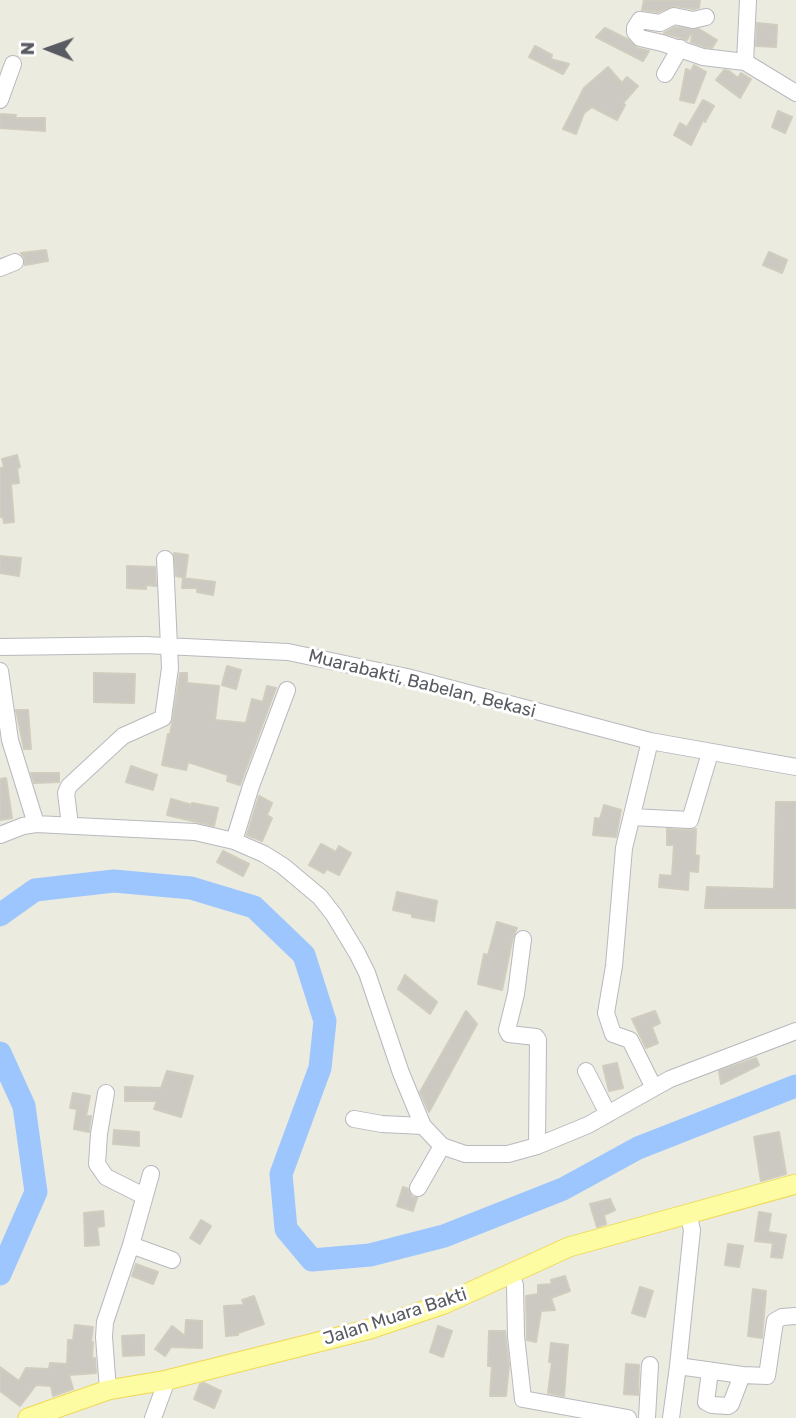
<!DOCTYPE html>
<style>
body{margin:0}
#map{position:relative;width:796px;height:1418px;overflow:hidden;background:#ecebdf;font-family:Rubik,sans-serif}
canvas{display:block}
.north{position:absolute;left:14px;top:14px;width:70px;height:70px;-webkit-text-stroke:5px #fff;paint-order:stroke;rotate:271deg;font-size:19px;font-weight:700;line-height:28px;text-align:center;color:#585b61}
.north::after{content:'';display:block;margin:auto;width:24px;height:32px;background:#585b61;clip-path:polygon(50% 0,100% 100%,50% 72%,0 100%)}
</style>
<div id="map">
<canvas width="796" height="1418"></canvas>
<div class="north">N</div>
</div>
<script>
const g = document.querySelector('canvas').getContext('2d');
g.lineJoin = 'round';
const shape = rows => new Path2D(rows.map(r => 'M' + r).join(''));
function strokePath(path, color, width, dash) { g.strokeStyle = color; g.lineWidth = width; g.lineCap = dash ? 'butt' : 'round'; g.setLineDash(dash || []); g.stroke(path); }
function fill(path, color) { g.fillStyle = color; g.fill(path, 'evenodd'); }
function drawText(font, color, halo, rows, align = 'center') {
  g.font = font + ' Rubik,sans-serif'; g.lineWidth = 6; g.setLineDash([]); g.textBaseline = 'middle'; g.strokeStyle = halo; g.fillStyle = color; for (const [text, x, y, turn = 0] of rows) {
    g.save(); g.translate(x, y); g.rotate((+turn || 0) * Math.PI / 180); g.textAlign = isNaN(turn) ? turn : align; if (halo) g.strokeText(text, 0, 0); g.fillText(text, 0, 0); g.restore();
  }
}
const river = shape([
 [0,915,35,890,114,881,191,888,254,907,304,955,325,1021,320,1068,281,1174,286,1229,312,1260,370,1255,444,1236,563,1189,638,1148,796,1086],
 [0,1053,24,1106,36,1192,0,1274]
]);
const building = shape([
 [644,0,700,0,699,8,693,9,675,6,658,12,642,10,644,0],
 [757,23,777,25,776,47,756,46,757,23],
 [675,27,699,29,717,40,712,48,705,47,691,42,692,35,690,34,687,40,664,33,675,27],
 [605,28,627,39,637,48,649,51,643,61,596,37,605,28],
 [535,46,552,55,551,59,569,64,563,74,529,57,535,46],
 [694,65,706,72,694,103,680,100,686,69,691,71,694,65],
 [608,67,622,83,627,77,638,86,623,103,625,105,617,120,592,107,584,113,576,134,563,129,584,88,608,67],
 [724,70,729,71,738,78,741,73,751,79,740,98,716,80,724,70],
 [703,100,714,106,705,122,703,120,691,145,674,135,680,123,687,127,703,100],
 [778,111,792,117,785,133,772,127,778,111],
 [0,114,16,115,15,118,45,118,45,131,0,128,0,114],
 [46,250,48,261,25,265,24,257,21,253,46,250],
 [769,252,787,260,782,273,763,265,769,252],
 [17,455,20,467,17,468,19,483,11,484,14,522,4,523,3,517,0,517,0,468,4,467,2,459,17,455],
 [174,553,188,555,185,578,176,576,174,553],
 [0,556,21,558,19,576,0,573,0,556],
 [127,566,155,567,156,586,146,585,146,589,127,588,127,566],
 [183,578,215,582,213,595,197,592,197,588,182,588,183,578],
 [227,666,241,670,236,689,222,685,227,666],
 [94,673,135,674,134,703,94,702,94,673],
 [180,673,187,673,187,683,219,686,215,720,246,723,252,699,263,702,267,686,276,688,240,785,227,781,228,775,188,762,186,770,162,765,168,734,170,734,173,719,180,673],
 [16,710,28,710,31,749,24,749,16,710],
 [131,766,157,775,153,790,126,782,131,766],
 [31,773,59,773,59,782,34,783,31,773],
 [6,778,12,818,0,820,0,779,6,778],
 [259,796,272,803,267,815,272,818,262,841,247,835,259,796],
 [171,799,192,805,192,803,218,808,214,826,167,815,171,799],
 [776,802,796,802,796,908,705,908,707,887,774,889,776,802],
 [604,805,621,810,616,837,593,835,595,818,600,819,604,805],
 [667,829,689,830,696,829,695,855,699,856,698,872,689,871,688,890,659,887,660,875,672,876,674,845,667,845,667,829],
 [321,844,336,852,339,846,351,853,339,875,327,869,324,873,309,865,321,844],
 [223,851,249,864,243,876,217,862,223,851],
 [397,892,437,901,434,921,412,917,412,914,393,910,397,892],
 [497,922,517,928,513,937,502,990,478,984,484,954,488,955,497,922],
 [405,975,437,1002,430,1014,398,989,405,975],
 [466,1011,477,1024,429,1112,420,1092,466,1011],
 [655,1011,660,1023,652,1027,658,1043,646,1048,632,1019,655,1011],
 [756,1058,759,1065,721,1084,719,1071,756,1058],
 [617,1063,623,1088,609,1091,603,1066,617,1063],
 [167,1071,193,1076,181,1117,154,1109,157,1101,125,1101,125,1087,161,1088,167,1071],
 [73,1093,90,1096,86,1116,91,1116,89,1132,74,1129,77,1109,70,1108,73,1093],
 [114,1130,139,1132,139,1146,113,1144,114,1130],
 [779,1132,786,1174,761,1181,754,1137,779,1132],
 [403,1187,408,1189,412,1197,417,1198,413,1211,397,1206,403,1187],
 [610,1199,615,1210,604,1215,606,1224,597,1227,590,1204,610,1199],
 [103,1211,104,1226,97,1227,99,1245,85,1246,84,1213,103,1211],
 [759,1212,771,1214,768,1232,786,1235,782,1258,771,1257,773,1243,755,1241,759,1212],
 [201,1220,211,1226,200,1244,190,1238,201,1220],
 [728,1244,743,1246,739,1267,725,1265,728,1244],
 [136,1264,158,1272,153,1284,132,1276,136,1264],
 [565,1276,570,1291,551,1298,555,1310,541,1311,536,1342,527,1340,526,1296,538,1294,538,1285,552,1284,551,1280,565,1276],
 [640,1287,653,1291,645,1317,632,1313,640,1287],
 [753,1289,766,1291,762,1338,748,1336,753,1289],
 [254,1296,264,1324,238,1333,238,1335,226,1336,224,1306,244,1305,242,1300,254,1296],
 [186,1320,202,1321,202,1348,171,1347,165,1356,155,1349,172,1326,185,1336,186,1320],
 [75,1325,93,1327,91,1342,93,1342,92,1358,95,1358,96,1373,69,1375,73,1389,53,1396,51,1386,36,1385,20,1406,0,1391,0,1367,19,1381,26,1368,49,1369,50,1363,67,1364,68,1340,73,1340,75,1325],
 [438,1326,452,1331,443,1357,430,1352,438,1326],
 [489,1331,505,1331,509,1365,506,1396,490,1396,492,1366,488,1366,489,1331],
 [144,1335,144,1355,123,1356,122,1336,144,1335],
 [551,1343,568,1345,564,1396,548,1393,552,1362,549,1362,551,1343],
 [626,1364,639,1365,638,1395,624,1394,626,1364],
 [204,1383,221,1391,214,1408,194,1399,200,1384,204,1383]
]);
const minor = shape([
 [748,0,745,62,796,93],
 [706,17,693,20,674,16,660,23,640,20,635,28,635,32,640,38,662,43,703,57,745,62],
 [665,74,680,48],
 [0,100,13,64],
 [0,268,15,262],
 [0,647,145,645,288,652,407,677,650,741,796,767],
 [0,671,10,740,36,824],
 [650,741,624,848,614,966,606,1013,613,1034,630,1040,654,1088],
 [632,817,690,820,710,753],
 [70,825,66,793,69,786,123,736,163,718,170,668,165,559],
 [0,835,23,826,36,824,195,832,234,841,264,854,283,866,320,897,334,915,357,953,367,973,401,1073,423,1126,442,1146,465,1154,508,1154,537,1146,588,1125,670,1079,796,1031],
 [234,841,251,786,287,690],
 [523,939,516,994,507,1030,509,1034,536,1037,538,1040,537,1146],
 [586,1071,608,1114],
 [106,1093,99,1134,97,1164,106,1177,144,1196],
 [354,1119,382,1124,423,1126],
 [418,1188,442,1146],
 [131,1245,172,1260],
 [510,1274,515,1285,516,1336,523,1399,628,1418],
 [678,1366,742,1375,731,1404,728,1406,712,1405,706,1402,710,1371],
 [742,1375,767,1376,775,1321,782,1317,796,1316],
 [108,1390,104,1337,105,1322,131,1245,151,1174],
 [153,1418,167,1380],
 [647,1418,650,1365],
 [671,1418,678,1366,692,1230,688,1213]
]);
const major = shape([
 [28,1418,108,1390,167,1380,370,1329,444,1304,569,1247,796,1184]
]);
const streetNames = [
 ["Muarabakti, Babelan, Bekasi",422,684,14],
 ["Jalan Muara Bakti",395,1317,-18]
];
strokePath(river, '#9dc6fe', 23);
fill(building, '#cbc9c1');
strokePath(building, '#d0cdbe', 2);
strokePath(minor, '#b7b9bf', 18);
strokePath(major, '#efd955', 21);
strokePath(minor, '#fff', 16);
strokePath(major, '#fefca2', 19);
drawText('18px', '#585b61', '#fff', streetNames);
</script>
